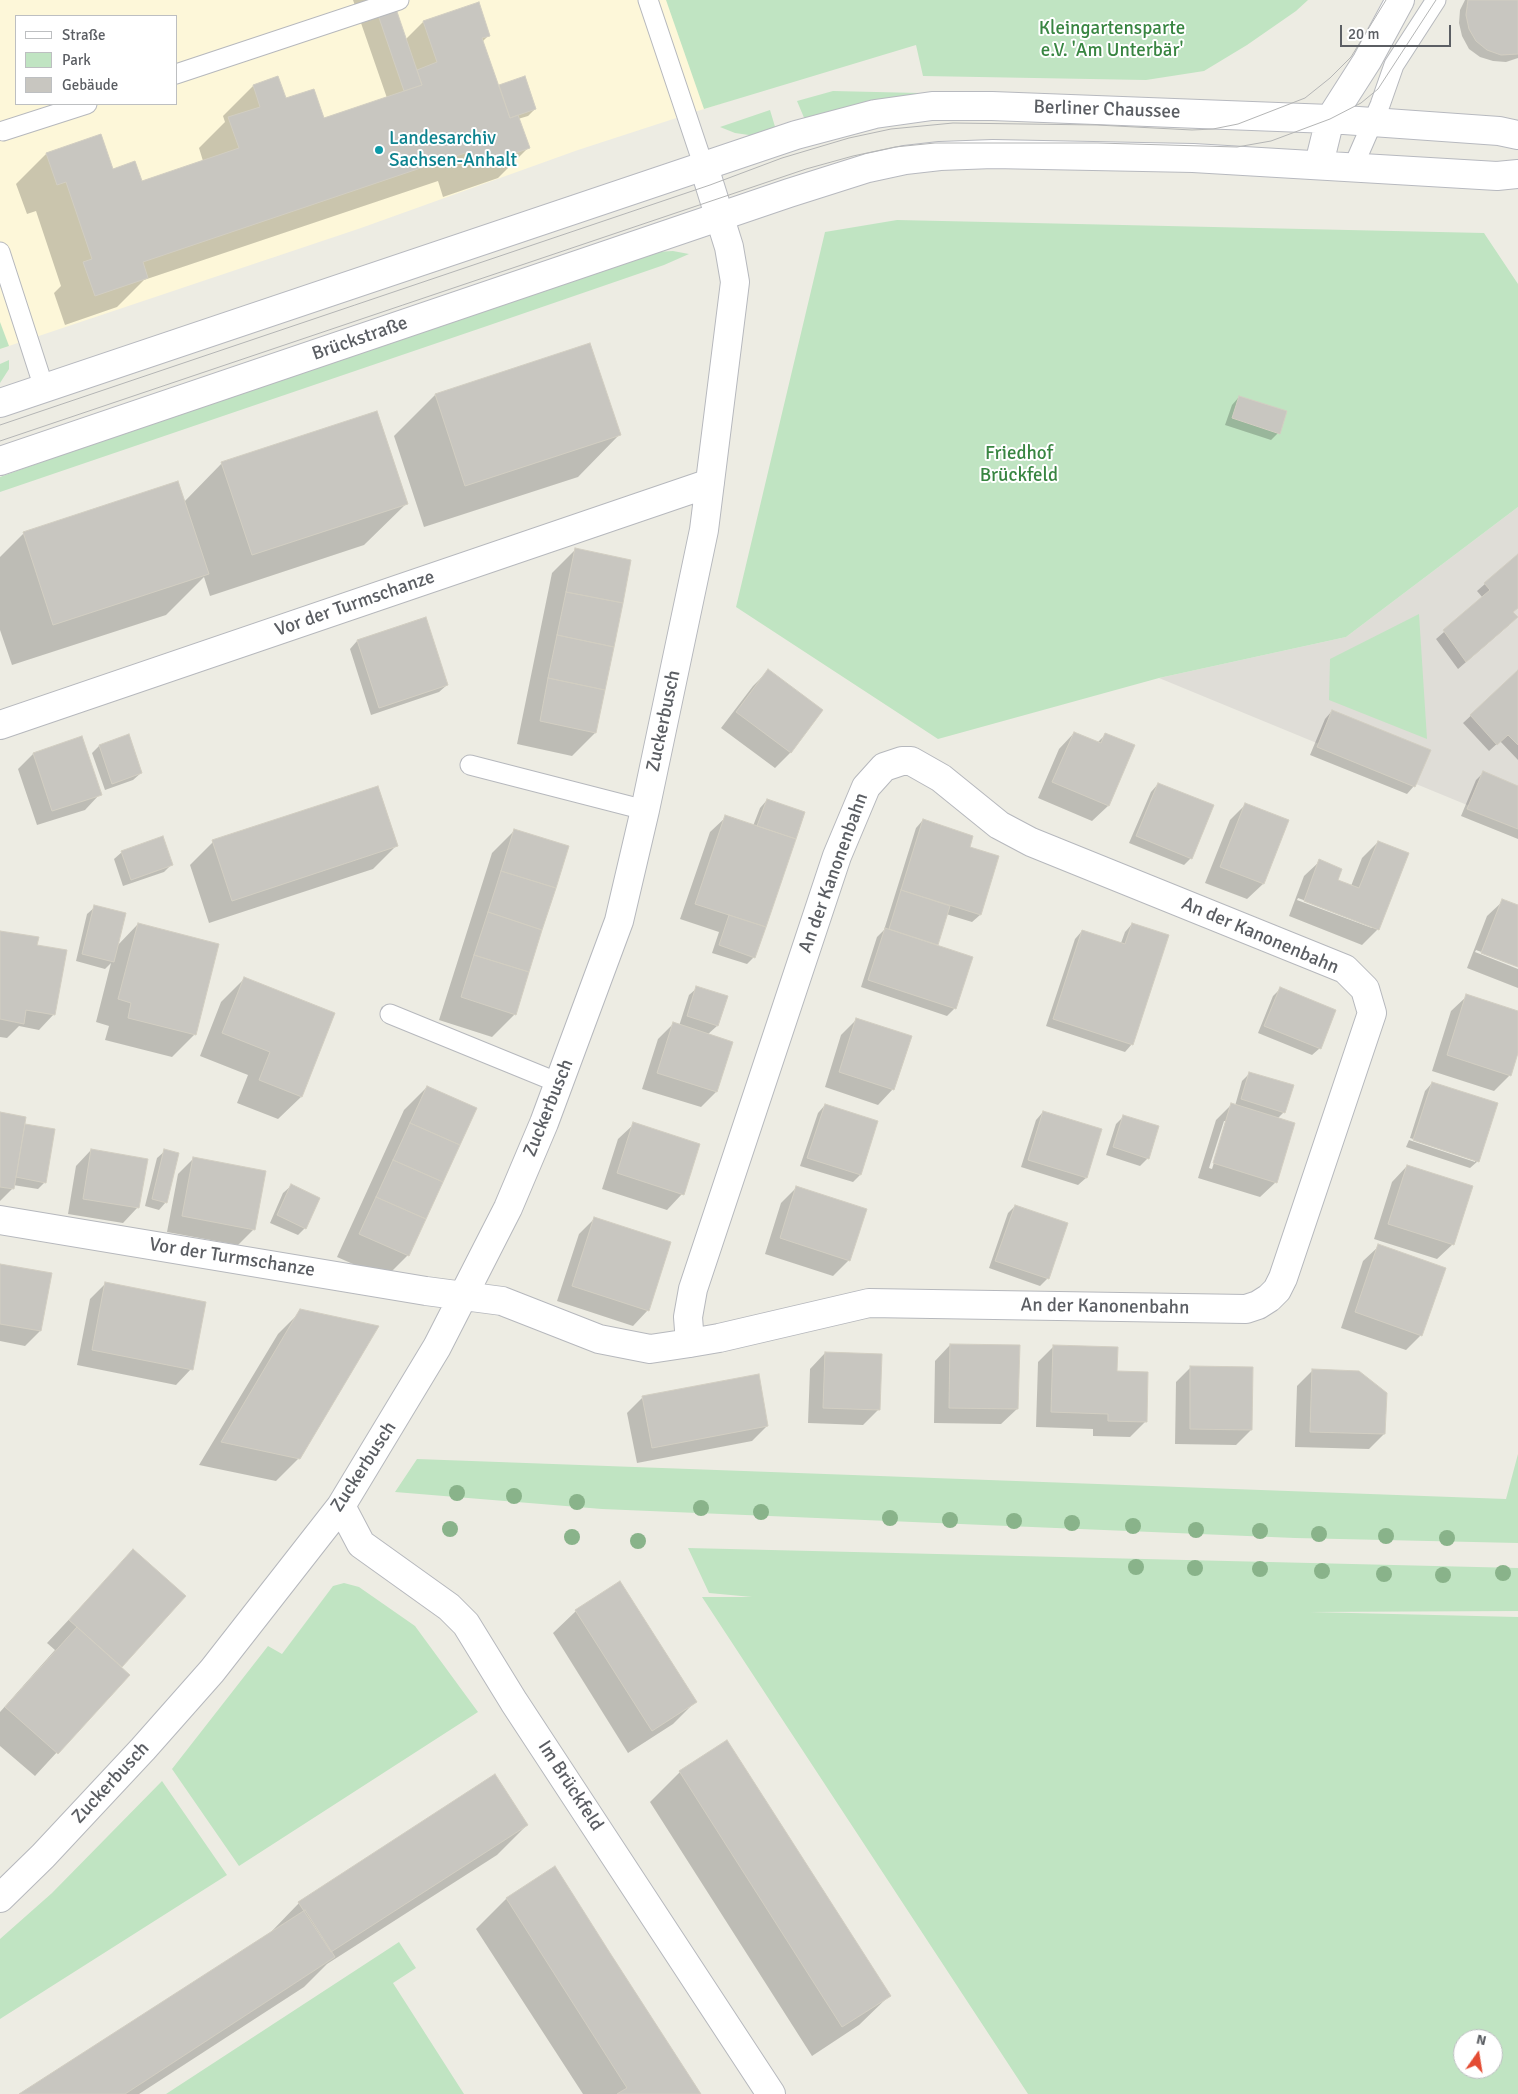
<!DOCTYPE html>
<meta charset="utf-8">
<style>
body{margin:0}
#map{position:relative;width:1518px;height:2094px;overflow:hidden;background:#edece3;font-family:Signika,sans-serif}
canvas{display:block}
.legend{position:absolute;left:15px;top:15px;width:162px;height:90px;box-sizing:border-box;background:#fff;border:1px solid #bdbfc1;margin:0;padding:6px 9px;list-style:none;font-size:15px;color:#5b5e63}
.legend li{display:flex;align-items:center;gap:10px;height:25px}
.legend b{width:25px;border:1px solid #bdbfc1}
.north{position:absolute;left:1453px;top:2029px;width:50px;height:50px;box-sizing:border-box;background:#fff;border:1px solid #bdbfc1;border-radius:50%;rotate:13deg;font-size:14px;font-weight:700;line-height:20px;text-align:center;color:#5b5e63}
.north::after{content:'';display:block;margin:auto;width:18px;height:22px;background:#e34c33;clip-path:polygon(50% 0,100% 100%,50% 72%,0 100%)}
.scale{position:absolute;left:1340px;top:25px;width:111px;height:22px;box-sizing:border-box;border:2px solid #5b5e63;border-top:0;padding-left:6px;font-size:15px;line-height:18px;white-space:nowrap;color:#5b5e63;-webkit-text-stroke:4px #fff;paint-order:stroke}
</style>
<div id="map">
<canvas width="1518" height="2094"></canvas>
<ul class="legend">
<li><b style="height:6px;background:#fff"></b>Straße</li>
<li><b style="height:14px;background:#c0e4c2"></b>Park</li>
<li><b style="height:14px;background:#c8c6c0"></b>Gebäude</li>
</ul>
<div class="north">N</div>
<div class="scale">20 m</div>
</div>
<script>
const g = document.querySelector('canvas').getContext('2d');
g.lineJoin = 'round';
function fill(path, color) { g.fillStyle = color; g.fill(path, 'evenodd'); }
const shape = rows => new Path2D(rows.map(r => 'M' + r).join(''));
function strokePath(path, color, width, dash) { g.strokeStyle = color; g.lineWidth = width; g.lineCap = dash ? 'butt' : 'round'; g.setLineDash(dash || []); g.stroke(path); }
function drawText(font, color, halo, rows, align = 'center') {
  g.font = font + ' Signika,sans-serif'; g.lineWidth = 4; g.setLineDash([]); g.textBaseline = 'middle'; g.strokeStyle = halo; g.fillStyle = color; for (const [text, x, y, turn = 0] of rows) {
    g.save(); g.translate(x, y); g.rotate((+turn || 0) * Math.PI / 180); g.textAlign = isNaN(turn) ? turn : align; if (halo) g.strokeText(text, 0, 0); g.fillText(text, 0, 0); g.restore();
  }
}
const commercial = shape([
 [0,0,922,0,827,69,578,150,361,228,0,349],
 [16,16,176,16,176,104,16,104]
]);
const industrial = shape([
 [1518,507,1518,826,1159,678,1346,637]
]);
const green = shape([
 [666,0,1308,0,1296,11,1247,45,1204,71,1146,80,923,76,916,45,704,109],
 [833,91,919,93,918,96,805,120,797,101],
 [770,110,776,130,756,136,735,133,720,127],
 [897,220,1484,233,1518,284,1518,507,1346,637,1159,678,938,739,736,607,825,232],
 [673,251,689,254,664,265,487,326,0,492,0,477,172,415,655,252],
 [0,322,9,346,0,349],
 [9,360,9,369,0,383,0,364],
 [1419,614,1427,739,1329,700,1330,659],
 [1518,1454,1518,1543,1295,1538,602,1509,395,1492,417,1459,1506,1499],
 [688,1548,1518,1568,1518,1611,1310,1612,1518,1617,1518,2094,1028,2094,702,1597,752,1597,709,1593],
 [1463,2039,1493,2039,1493,2069,1463,2069],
 [344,1583,359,1587,415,1626,478,1712,239,1866,172,1769,268,1646,282,1654,333,1586],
 [162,1781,227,1875,0,2019,0,1939,52,1893],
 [399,1942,416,1968,393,1983,464,2094,166,2094]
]);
const shadow = shape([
 [353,0,392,0,405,40,423,22,478,4,489,35,482,42,498,88,525,78,535,109,528,116,518,119,528,148,498,178,443,197,438,181,144,280,117,307,65,325,54,293,61,286,36,211,27,214,16,184,46,154,101,136,112,170,141,182,203,161,199,148,225,122,223,116,253,86,277,78,285,100,323,119,387,98],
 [1465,0,1518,0,1518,58,1506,62,1493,61,1480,57,1469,49,1462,36,1459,23,1460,10],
 [435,395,619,435,578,477,424,527,394,436],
 [1239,397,1278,433,1271,440,1225,425,1232,405],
 [222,463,406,504,364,545,210,596,204,577,166,615,12,665,0,630,0,557,24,533,184,502],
 [575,550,595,733,572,756,517,744,552,573],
 [1518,555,1518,607,1512,612,1509,625,1458,669,1436,639,1483,598,1477,591],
 [425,619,447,685,439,692,371,715,350,649,357,641],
 [768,671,822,711,790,753,775,768,721,728,753,686],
 [1518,672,1518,760,1500,741,1489,751,1463,723],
 [1332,711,1414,786,1407,794,1310,755,1325,719],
 [1074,733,1097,743,1106,734,1133,745,1108,806,1092,821,1038,798,1059,749],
 [99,746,141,773,133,780,105,790,92,753],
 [33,754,100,794,85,810,37,825,18,769],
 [1483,773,1518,787,1518,839,1461,816,1476,780],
 [1158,784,1191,858,1184,865,1129,843,1151,792],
 [767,800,754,957,747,964,712,953,719,932,680,919,710,832,726,817,753,826,760,808],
 [1246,804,1288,821,1263,884,1247,899,1205,883,1230,820],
 [923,820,968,848,998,857,980,915,972,922,946,914,936,946,955,1008,947,1016,861,987,877,937,884,930,916,828],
 [515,830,515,1014,492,1037,439,1020,492,853],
 [213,842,396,846,373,869,209,923,190,865],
 [1378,842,1378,929,1362,945,1289,916,1304,876,1320,861,1337,880,1351,886,1362,858],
 [1298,898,1372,926,1372,928,1297,900],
 [122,852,171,865,164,872,123,886,114,859],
 [1503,901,1518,907,1518,966,1476,950,1475,952,1518,969,1518,988,1467,968,1487,916],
 [95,907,117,946,138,924,195,1034,172,1057,105,1040,109,1026,96,1022,111,963,105,969,76,961,87,914],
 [1132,924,1132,1044,1125,1052,1046,1026,1075,939,1082,931,1121,943,1125,932],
 [0,932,36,946,54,1014,39,1030,19,1026,7,1038,0,1037],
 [244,979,333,1014,301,1097,278,1119,237,1103,248,1075,200,1056,221,1002],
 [697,988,717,1026,707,1035,732,1043,716,1092,701,1107,642,1089,658,1039,673,1024,679,1026,689,995],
 [1280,989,1320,1048,1312,1055,1258,1033,1273,996],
 [1467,996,1518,1012,1518,1049,1510,1075,1494,1091,1432,1071,1451,1011],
 [857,1019,893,1089,878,1105,825,1087,841,1035],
 [1250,1073,1284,1112,1277,1119,1276,1182,1260,1197,1198,1178,1216,1120,1231,1105,1235,1106,1242,1081],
 [1224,1121,1227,1121,1212,1169,1209,1168],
 [1432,1083,1478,1161,1470,1168,1406,1147,1409,1140,1475,1162,1475,1159,1410,1138,1425,1091],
 [427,1087,408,1255,385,1278,337,1257,404,1110],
 [825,1105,877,1122,860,1175,853,1182,800,1166,818,1113],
 [1043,1112,1101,1130,1086,1178,1078,1185,1021,1167,1036,1120],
 [0,1113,23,1125,54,1130,45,1182,38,1189,13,1185,13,1188,0,1201],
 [1123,1117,1148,1158,1140,1166,1106,1155,1116,1124],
 [634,1124,682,1194,667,1210,602,1189,618,1139],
 [91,1150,138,1207,123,1223,68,1214,76,1166],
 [165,1151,166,1202,159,1210,145,1206,157,1158],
 [194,1158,254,1229,238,1245,167,1232,178,1174],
 [1407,1166,1453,1244,1437,1259,1374,1239,1392,1182],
 [291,1186,305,1228,298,1235,270,1223,283,1193],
 [797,1187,849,1260,833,1276,765,1254,781,1203],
 [1015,1206,1067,1224,1047,1279,1040,1286,989,1268,1008,1213],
 [594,1219,648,1310,633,1326,557,1301,579,1234],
 [1379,1246,1421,1335,1406,1350,1341,1328,1363,1261],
 [0,1265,40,1331,25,1346,0,1341],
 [105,1284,191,1369,176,1385,77,1365,90,1299],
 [301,1311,299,1458,276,1481,199,1465,278,1334],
 [950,1345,1017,1409,1001,1424,934,1423,935,1361],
 [1053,1347,1116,1372,1146,1421,1130,1437,1093,1436,1093,1429,1036,1427,1038,1362],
 [825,1353,878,1410,863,1425,808,1423,810,1369],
 [1191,1367,1251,1430,1236,1445,1175,1444,1176,1382],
 [1313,1370,1384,1434,1369,1449,1295,1447,1297,1386],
 [643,1397,767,1426,752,1441,637,1463,627,1413],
 [133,1551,184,1596,120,1667,128,1675,35,1776,0,1746,0,1712,55,1650,47,1643],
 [576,1611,696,1701,673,1724,628,1753,553,1633],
 [680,1772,889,1996,859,2025,812,2056,650,1802],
 [527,1825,497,1855,327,1964,304,1987,139,2094,22,2094,270,1933,299,1903],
 [555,1868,700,2094,583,2094,476,1929,506,1899]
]);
const building = shape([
 [373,0,393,0,422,85,404,91,373,0],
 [1468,0,1518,0,1518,54,1501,55,1487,50,1476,41,1469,29,1466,15,1468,0],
 [479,2,490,36,482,38,510,118,518,115,530,148,473,168,468,152,143,262,148,278,95,296,83,262,92,259,66,182,57,185,46,153,101,134,113,169,135,161,142,181,239,148,228,117,260,107,253,85,278,76,286,98,314,89,324,118,422,85,417,70,437,62,423,21,479,2],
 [525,76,536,109,510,118,499,85,525,76],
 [590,343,621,435,465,486,435,394,590,343],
 [1239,396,1287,411,1280,434,1232,418,1239,396],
 [377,411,408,504,252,555,221,462,377,411],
 [178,481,209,574,53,625,23,532,178,481],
 [575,548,631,560,623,603,566,592,575,548],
 [1518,554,1518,608,1513,612,1518,617,1466,662,1443,630,1490,590,1484,583,1518,554],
 [566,592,623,603,614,647,557,635,566,592],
 [426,617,448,685,379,708,357,640,426,617],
 [557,635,614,647,605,690,548,678,557,635],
 [768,669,823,710,791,753,736,712,768,669],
 [1518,670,1518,745,1508,735,1497,745,1470,715,1518,670],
 [548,678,605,690,596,733,540,721,548,678],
 [1332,710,1431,750,1415,787,1317,747,1332,710],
 [1074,732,1101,743,1105,733,1135,745,1109,806,1052,782,1074,732],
 [129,734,142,773,112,784,99,745,129,734],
 [82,736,102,795,52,811,33,753,82,736],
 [1483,771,1518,786,1518,829,1467,809,1483,771],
 [1158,783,1214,805,1192,859,1136,836,1158,783],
 [378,786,398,846,232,901,212,840,378,786],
 [767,799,805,812,796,839,757,826,767,799],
 [1245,803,1289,820,1264,884,1220,867,1245,803],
 [725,815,796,839,766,927,695,904,725,815],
 [923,819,973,836,970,847,999,856,981,915,901,890,923,819],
 [514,829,569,846,556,888,501,871,514,829],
 [163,836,173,865,131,880,121,851,163,836],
 [1378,841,1409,853,1379,930,1304,901,1319,859,1342,869,1338,880,1359,888,1378,841],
 [501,871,556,888,542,930,488,912,501,871],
 [901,890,950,906,938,945,889,929,901,890],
 [1502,899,1518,905,1518,967,1481,953,1502,899],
 [94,905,126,913,114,962,82,954,94,905],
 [488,912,542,930,529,972,474,955,488,912],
 [729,915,766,927,755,958,719,945,729,915],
 [138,923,219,944,196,1035,128,1018,131,1003,118,999,138,923],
 [1132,923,1169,935,1133,1045,1053,1019,1082,930,1125,944,1132,923],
 [885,928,973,957,956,1009,868,980,885,928],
 [0,931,39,937,37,945,67,950,55,1015,26,1010,24,1024,0,1019,0,931],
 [474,955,529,972,516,1015,461,997,474,955],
 [244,977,335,1013,302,1097,259,1080,270,1052,222,1033,244,977],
 [696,986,728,996,718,1026,687,1016,696,986],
 [1280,987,1336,1010,1321,1049,1264,1026,1280,987],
 [1466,994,1518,1011,1518,1053,1511,1076,1447,1055,1466,994],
 [856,1018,912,1036,894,1090,839,1072,856,1018],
 [673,1022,733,1042,717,1092,657,1073,673,1022],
 [1249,1072,1294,1085,1285,1113,1241,1099,1249,1072],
 [1432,1082,1498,1103,1479,1162,1413,1140,1432,1082],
 [427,1086,477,1108,460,1145,410,1123,427,1086],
 [1231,1103,1295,1123,1277,1183,1213,1163,1231,1103],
 [825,1104,878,1121,861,1175,807,1158,825,1104],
 [1043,1111,1102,1129,1087,1178,1028,1160,1043,1111],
 [0,1112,26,1117,14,1189,0,1187,0,1112],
 [1123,1115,1159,1126,1149,1159,1113,1147,1123,1115],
 [633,1122,700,1144,684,1195,617,1173,633,1122],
 [410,1123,460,1145,443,1182,393,1160,410,1123],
 [25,1124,55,1129,46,1183,16,1177,25,1124],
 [91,1149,148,1159,139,1208,83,1199,91,1149],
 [164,1149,179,1153,167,1203,152,1199,164,1149],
 [193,1157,266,1171,255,1230,182,1216,193,1157],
 [393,1160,443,1182,426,1219,376,1197,393,1160],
 [1407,1165,1473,1186,1454,1245,1388,1224,1407,1165],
 [291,1184,320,1198,306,1229,277,1215,291,1184],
 [796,1186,867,1209,850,1261,780,1238,796,1186],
 [376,1197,426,1219,409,1256,359,1234,376,1197],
 [1015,1205,1068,1223,1049,1279,995,1261,1015,1205],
 [594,1217,671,1242,649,1311,572,1286,594,1217],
 [1378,1244,1446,1268,1422,1336,1355,1312,1378,1244],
 [0,1264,52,1273,41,1331,0,1324,0,1264],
 [105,1282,206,1302,193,1370,92,1350,105,1282],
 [300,1309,379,1326,300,1459,221,1442,300,1309],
 [950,1344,1020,1345,1018,1409,949,1408,950,1344],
 [1053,1345,1118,1347,1117,1371,1148,1372,1147,1422,1108,1421,1108,1414,1051,1412,1053,1345],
 [825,1352,882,1354,880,1410,823,1408,825,1352],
 [1190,1366,1253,1367,1252,1430,1190,1429,1190,1366],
 [1312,1369,1359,1371,1387,1393,1385,1434,1310,1432,1312,1369],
 [759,1374,768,1426,652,1448,642,1396,759,1374],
 [133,1549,186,1596,122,1667,69,1620,133,1549],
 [620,1581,697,1702,652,1731,575,1610,620,1581],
 [77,1627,130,1675,58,1754,5,1707,77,1627],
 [727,1740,891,1996,842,2027,679,1771,727,1740],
 [495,1774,528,1825,331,1952,298,1902,495,1774],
 [555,1866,610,1953,701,2094,617,2094,627,2088,506,1898,555,1866],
 [305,1910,335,1957,125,2094,19,2094,305,1910]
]);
const lane = shape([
 [648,0,704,167],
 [176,74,399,0],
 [3,131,87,104],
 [1353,167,1380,105,1394,65,1436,0],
 [0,252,44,388],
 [470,765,645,810],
 [390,1014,559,1083]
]);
const street = shape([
 [0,725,710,483],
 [0,1220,426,1291,502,1301,599,1339,650,1349,690,1343,719,1338,869,1303,1246,1309,1258,1305,1269,1298,1277,1290,1283,1278,1372,1013,1365,989,1345,969,1031,842,999,825,941,778,911,761,902,761,884,767,866,787,837,856,693,1289,688,1317,690,1343],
 [341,1506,361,1544,449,1607,466,1624,514,1702,771,2094],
 [0,1898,43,1856,143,1749,212,1671,341,1506,437,1347,508,1208,544,1123,619,921,645,810,704,530,735,282,729,247,704,167]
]);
const secondary = shape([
 [1319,164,1330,119,1367,61,1400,0],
 [0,403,796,135,875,114,932,106,992,106,1330,119,1499,131,1518,135],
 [0,461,789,193,868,168,905,160,940,156,993,154,1193,158,1497,176,1518,174]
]);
const tram = shape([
 [0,425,710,185,782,158,849,138,891,129,953,123,1097,125,1192,130,1213,129,1238,124,1305,98,1330,78,1351,57,1386,0],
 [0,441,806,169,853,156,895,147,935,143,1098,143,1237,147,1271,141,1330,119,1361,103,1378,89,1436,0]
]);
const trees = [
 [457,1493],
 [514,1496],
 [577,1502],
 [701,1508],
 [761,1512],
 [890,1518],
 [950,1520],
 [1014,1521],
 [1072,1523],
 [1133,1526],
 [450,1529],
 [1196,1530],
 [1260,1531],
 [1319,1534],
 [1386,1536],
 [572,1537],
 [1447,1538],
 [638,1541],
 [1136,1567],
 [1195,1568],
 [1260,1569],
 [1322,1571],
 [1503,1573],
 [1384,1574],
 [1443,1575]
];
const markers = [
 [379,150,5,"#0f9aa8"]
];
const parkNames = [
 ["Kleingartensparte",1112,29],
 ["e.V. 'Am Unterbär'",1112,51],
 ["Friedhof",1019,454],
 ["Brückfeld",1019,476]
];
const streetNames = [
 ["Berliner Chaussee",1107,110,2],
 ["Brückstraße",360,339,-19],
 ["Vor der Turmschanze",355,604,-19],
 ["Zuckerbusch",664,721,-78],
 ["An der Kanonenbahn",834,873,-70],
 ["An der Kanonenbahn",1260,936,23],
 ["Zuckerbusch",549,1108,-68],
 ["Vor der Turmschanze",232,1258,9],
 ["An der Kanonenbahn",1105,1307,1],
 ["Zuckerbusch",364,1467,-57],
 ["Zuckerbusch",111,1783,-47],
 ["Im Brückfeld",570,1786,57]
];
const cultureNames = [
 ["Landesarchiv",389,139],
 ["Sachsen-Anhalt",389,161]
];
fill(commercial, '#fdf7d9');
fill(industrial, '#dfddd7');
fill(green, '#c0e4c2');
fill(shadow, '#0003');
fill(building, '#c8c6c0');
strokePath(building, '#d2cec2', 1);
strokePath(lane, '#b6b8bd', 21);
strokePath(street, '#b6b8bd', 30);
strokePath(secondary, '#b7b9bf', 30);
strokePath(lane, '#fff', 19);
strokePath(street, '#fff', 28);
strokePath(secondary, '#fff', 28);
strokePath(tram, '#b4b5b5', 1);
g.fillStyle = '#89b38a';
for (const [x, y] of trees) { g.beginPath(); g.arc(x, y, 8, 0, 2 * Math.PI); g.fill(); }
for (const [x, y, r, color] of markers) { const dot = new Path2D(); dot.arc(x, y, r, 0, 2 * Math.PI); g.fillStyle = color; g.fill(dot); strokePath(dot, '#fff', 2); }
drawText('19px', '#388541', '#fff', parkNames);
drawText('19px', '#5b5e63', '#fff', streetNames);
drawText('19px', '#0d838f', '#fff', cultureNames, 'left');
</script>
